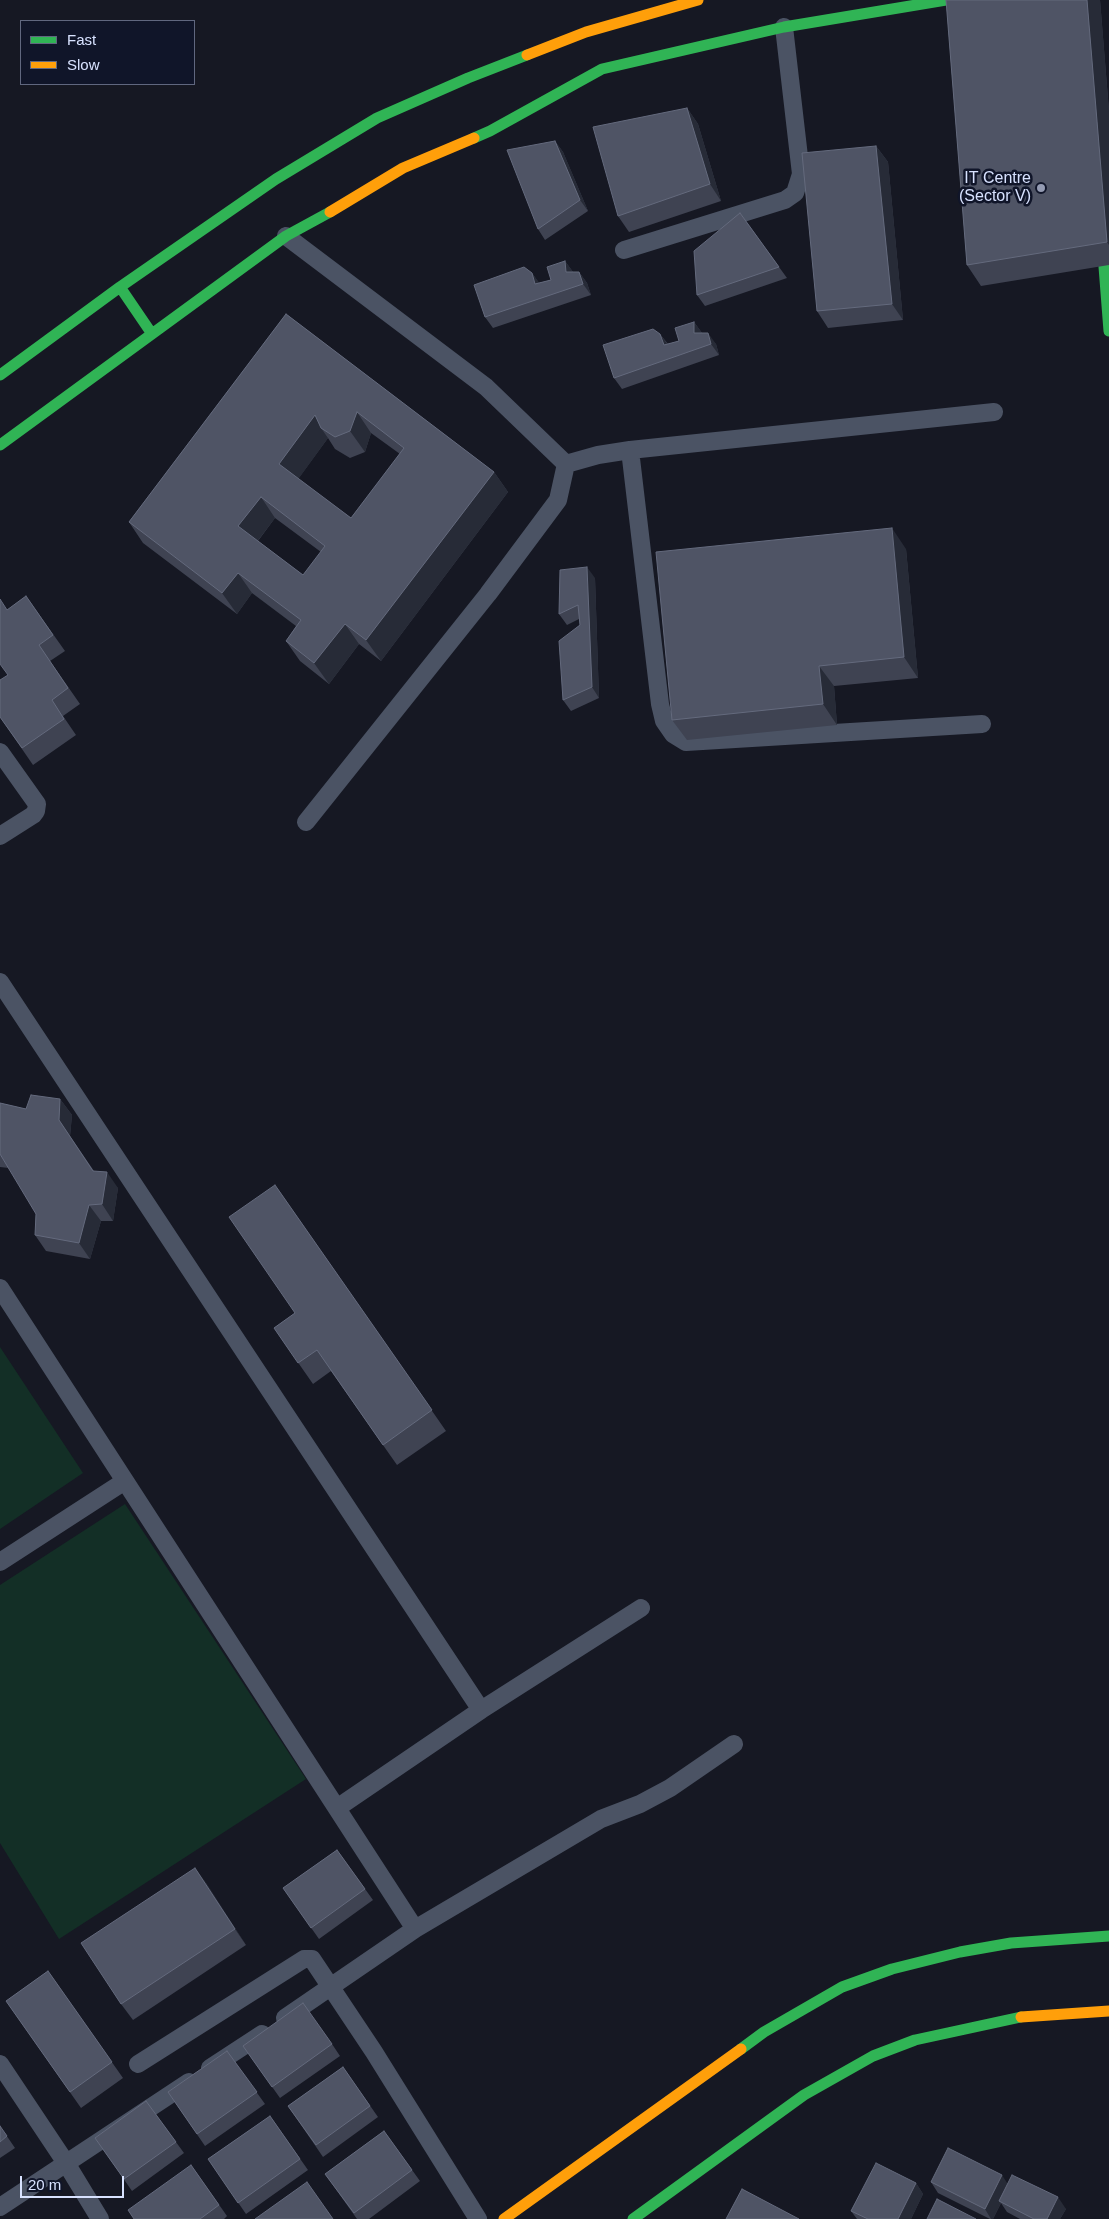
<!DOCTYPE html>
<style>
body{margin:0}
#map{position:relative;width:1109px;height:2219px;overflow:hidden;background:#161823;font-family:Arial,sans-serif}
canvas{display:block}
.legend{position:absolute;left:20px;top:20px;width:175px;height:65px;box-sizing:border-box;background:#101529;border:1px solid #60677f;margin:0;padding:6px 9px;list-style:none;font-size:15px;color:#d8e2ff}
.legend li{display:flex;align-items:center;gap:10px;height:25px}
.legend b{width:25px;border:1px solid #60677f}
.scale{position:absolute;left:20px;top:2176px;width:104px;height:22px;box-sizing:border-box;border:2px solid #d8e2ff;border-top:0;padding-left:6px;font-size:15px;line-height:18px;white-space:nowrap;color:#d8e2ff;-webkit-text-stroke:4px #101529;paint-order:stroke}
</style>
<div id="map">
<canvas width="1109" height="2219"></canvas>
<ul class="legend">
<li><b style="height:6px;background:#30b455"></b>Fast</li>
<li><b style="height:6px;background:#ff9f0a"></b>Slow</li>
</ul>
<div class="scale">20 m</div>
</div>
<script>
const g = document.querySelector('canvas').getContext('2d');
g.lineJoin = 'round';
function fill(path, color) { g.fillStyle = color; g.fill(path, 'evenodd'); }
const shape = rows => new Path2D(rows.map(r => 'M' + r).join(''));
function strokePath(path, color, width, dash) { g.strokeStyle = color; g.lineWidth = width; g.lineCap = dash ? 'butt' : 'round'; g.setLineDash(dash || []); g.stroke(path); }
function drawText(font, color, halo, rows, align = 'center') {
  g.font = font + ' Arial,sans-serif'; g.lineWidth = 5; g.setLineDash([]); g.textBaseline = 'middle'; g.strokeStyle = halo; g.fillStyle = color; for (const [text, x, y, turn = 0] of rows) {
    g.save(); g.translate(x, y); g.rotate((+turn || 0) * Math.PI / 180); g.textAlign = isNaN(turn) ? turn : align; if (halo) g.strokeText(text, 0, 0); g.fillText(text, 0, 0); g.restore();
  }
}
const green = shape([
 [0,1347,83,1473,0,1529],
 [125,1504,306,1779,59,1939,0,1843,0,1585]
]);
const lane = shape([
 [286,236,486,387,566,464,558,500,488,594,306,822],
 [624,250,785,200,795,193,801,174,784,27],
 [630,450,660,704,664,721,673,734,686,742,982,724],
 [566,464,598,455,630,450,994,412],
 [0,752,37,804,36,811,33,815,0,836],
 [0,982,481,1710,337,1808],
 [0,1288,415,1929],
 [0,1562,125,1481],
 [481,1710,641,1608],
 [285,2018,415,1929,601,1819,640,1804,670,1788,734,1744],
 [0,2064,66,2163,100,2219],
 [138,2064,304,1959,312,1959,374,2052,478,2219],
 [210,2068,262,2034],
 [0,2207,189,2082]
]);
const fast = shape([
 [474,138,490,131,602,69,784,27,946,0],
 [1101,228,1109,331],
 [120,287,152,334],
 [0,375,120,287,276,179,377,118,468,78,527,55],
 [0,445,286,236,330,212],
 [741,2049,764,2032,842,1987,892,1969,960,1952,1011,1943,1109,1936],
 [633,2219,804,2095,873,2056,915,2040,1021,2017]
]);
const slow = shape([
 [527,55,586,32,698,0],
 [330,212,403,168,474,138],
 [1021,2017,1109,2011],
 [504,2219,741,2049]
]);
const wall = shape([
 [946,0,1100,0,1109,111,1109,265,981,286,967,265],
 [687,108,698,124,721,201,629,232,618,216],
 [555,141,563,152,588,211,545,240,538,229],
 [876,146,888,162,903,320,828,328,817,311],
 [740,213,787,278,705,306,697,295],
 [565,261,573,272,579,272,587,283,591,295,493,328,485,317,532,273,539,283,551,280],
 [286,314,494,472,508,492,381,661,359,644,329,684,300,661,286,641,296,626,252,593,237,614,143,543,129,522],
 [371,433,400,454,351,518,298,479,328,438,335,449,350,458,365,452],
 [275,518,321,552,303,575,258,541],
 [694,322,702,333,716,344,719,355,622,389,614,378,660,334,668,344,679,341],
 [906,549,918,678,834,686,837,725,687,740,672,720],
 [595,578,599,698,571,711,563,700,580,625,579,619,567,625,559,614],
 [26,596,65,651,50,661,80,704,63,716,76,735,33,765,0,717,8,675,7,610],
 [60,1099,72,1115,70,1136,94,1171,118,1188,113,1221,101,1221,90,1259,46,1251,35,1235,36,1214,9,1168,0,1167,0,1103,26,1109],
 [275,1185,446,1431,397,1465,331,1371,313,1384,274,1328,295,1313],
 [337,1850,373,1900,319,1939,283,1888],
 [195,1868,246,1945,133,2020,121,2004],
 [48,1971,123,2078,81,2108,6,2001],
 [332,2044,340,2056,280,2098,243,2046],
 [227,2051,265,2104,205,2146,168,2092],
 [343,2067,378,2117,323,2157,288,2106],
 [146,2101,184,2153,132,2191,95,2138],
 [270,2116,308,2170,246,2214,208,2159],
 [0,2126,15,2148,0,2158],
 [384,2131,420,2181,369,2219,357,2219,325,2174],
 [191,2165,227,2216,224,2219,134,2219],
 [931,2182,1008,2184,1066,2209,1060,2219,1020,2219,1007,2212,1001,2203,993,2219,990,2219,938,2193],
 [916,2183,923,2194,911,2219,857,2219,851,2211]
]);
const shadedWall = shape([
 [1087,0,1100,0,1109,111,1109,245,1107,242],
 [687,108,698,124,721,201,710,184],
 [555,141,563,152,588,211,580,200],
 [876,146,888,162,903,320,892,304],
 [565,261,573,272,566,272],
 [579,272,587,283,591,295,583,284],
 [532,273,540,284,535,284],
 [694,322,702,333,694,333],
 [708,333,716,344,719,355,711,344],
 [660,334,668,345,664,345],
 [357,412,371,433,365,452,350,431],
 [315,415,321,428,328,438,294,485,279,464],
 [494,472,508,492,381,661,366,640],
 [261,497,275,518,253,547,238,526],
 [892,528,906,549,918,678,904,657],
 [587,567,595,578,599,698,592,687],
 [238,573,252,593,237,614,222,593],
 [345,624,359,644,329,684,314,663],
 [819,666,834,686,837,725,823,704],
 [60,1099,72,1115,70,1136,104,1187,59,1120],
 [107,1172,118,1188,113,1221,102,1204],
 [89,1205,101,1221,90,1259,79,1243],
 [195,1868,207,1884,246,1945,235,1929],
 [1002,2175,1009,2186,999,2201,1001,2203,993,2219,991,2219,985,2209],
 [916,2183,923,2194,911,2219,898,2219],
 [1058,2197,1066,2209,1060,2219,1047,2219]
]);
const building = shape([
 [946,0,1087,0,1107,242,967,265,946,0],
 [687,108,710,184,618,216,593,127,687,108],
 [555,141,580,200,538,229,507,150,555,141],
 [876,146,892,304,817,311,802,153,876,146],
 [740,213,779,267,697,295,694,251,740,213],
 [565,261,566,272,579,272,583,284,485,317,474,285,524,267,532,273,535,284,551,280,547,267,565,261],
 [286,314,494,472,366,640,345,624,314,663,286,641,301,620,238,573,222,593,129,522,286,314],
 [357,412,404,448,351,518,279,464,315,415,321,428,335,437,350,431,357,412],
 [261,497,325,546,303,575,238,526,261,497],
 [694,322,694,333,708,333,711,344,614,378,603,345,653,329,660,334,664,345,679,341,675,328,694,322],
 [892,528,904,657,819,666,823,704,672,720,656,552,892,528],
 [587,567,592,687,563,700,559,641,580,625,578,605,559,614,560,570,587,567],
 [26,596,53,635,39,645,68,688,52,700,64,719,22,748,0,717,0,680,8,675,0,664,0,599,7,610,26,596],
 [31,1095,60,1099,59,1120,93,1171,107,1172,102,1204,89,1205,79,1243,35,1235,36,1214,0,1154,0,1103,26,1109,31,1095],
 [275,1185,432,1410,383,1445,317,1350,298,1363,274,1328,295,1313,229,1217,275,1185],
 [337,1850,365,1889,311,1928,283,1888,337,1850],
 [195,1868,235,1929,121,2004,81,1943,195,1868],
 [48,1971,112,2062,70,2092,6,2001,48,1971],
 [303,2003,332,2044,272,2087,243,2046,303,2003],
 [227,2051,257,2092,197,2134,168,2092,227,2051],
 [343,2067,370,2106,316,2145,288,2106,343,2067],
 [146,2101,176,2142,124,2179,95,2138,146,2101],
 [270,2116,300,2159,238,2203,208,2159,270,2116],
 [0,2126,7,2136,0,2142,0,2126],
 [384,2131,412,2170,354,2213,325,2174,384,2131],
 [948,2148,1002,2175,985,2209,931,2182,948,2148],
 [876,2163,916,2183,898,2219,868,2219,851,2211,876,2163],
 [191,2165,219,2205,200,2219,134,2219,128,2210,191,2165],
 [1012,2175,1058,2197,1047,2219,1034,2219,999,2201,1012,2175],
 [307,2182,333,2219,255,2219,307,2182],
 [742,2189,799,2219,726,2219,742,2189],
 [937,2199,976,2219,927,2219,937,2199]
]);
const markers = [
 [1041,188,5,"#949bb2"]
];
const poiNames = [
 ["IT Centre",1031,179],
 ["(Sector V)",1031,197]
];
fill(green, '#132f26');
strokePath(lane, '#4b5364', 18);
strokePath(fast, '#30b455', 11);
strokePath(slow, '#ff9f0a', 11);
fill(wall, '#3f4352');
fill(shadedWall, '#272b37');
fill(building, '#4f5465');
strokePath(building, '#646a7d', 1);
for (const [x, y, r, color] of markers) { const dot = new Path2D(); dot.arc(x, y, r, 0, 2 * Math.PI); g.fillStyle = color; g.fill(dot); strokePath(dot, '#101529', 2); }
drawText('16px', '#d8e2ff', '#101529', poiNames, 'right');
</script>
